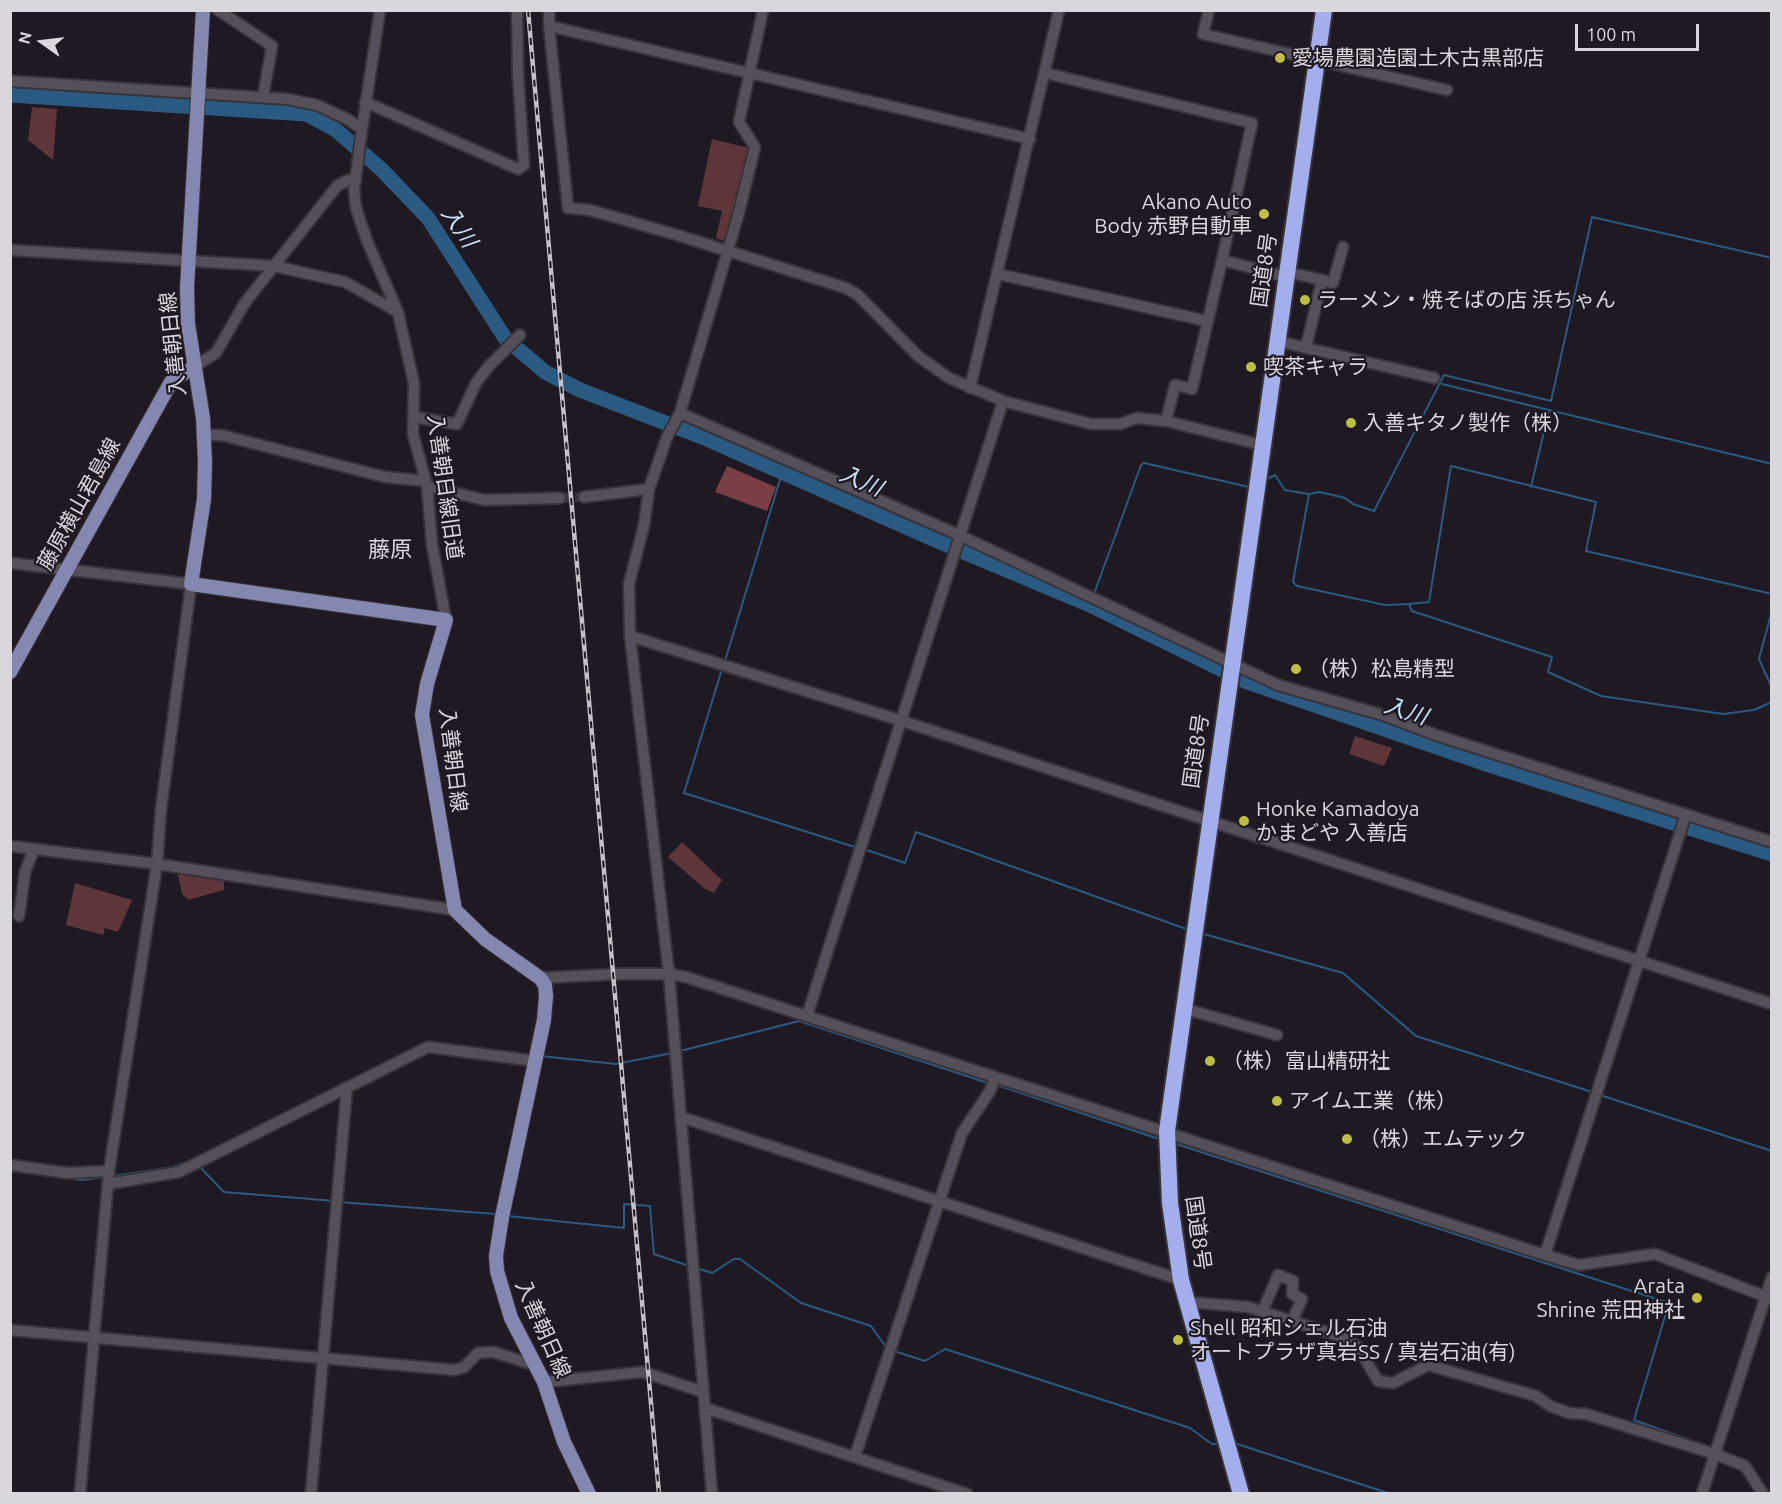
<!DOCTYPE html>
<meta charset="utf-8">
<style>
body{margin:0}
#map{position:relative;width:1782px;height:1504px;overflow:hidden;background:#1e1922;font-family:Ubuntu,sans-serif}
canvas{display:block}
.frame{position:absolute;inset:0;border:12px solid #dad6dd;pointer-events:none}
.north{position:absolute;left:12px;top:12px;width:60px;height:60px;-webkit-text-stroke:4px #1e1922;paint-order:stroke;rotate:284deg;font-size:16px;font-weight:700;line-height:24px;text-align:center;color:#dad6dd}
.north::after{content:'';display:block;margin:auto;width:21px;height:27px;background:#dad6dd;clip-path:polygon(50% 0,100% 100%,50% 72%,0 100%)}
.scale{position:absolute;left:1575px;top:24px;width:124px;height:27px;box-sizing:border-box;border:3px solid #dad6dd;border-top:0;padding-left:8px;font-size:18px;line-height:21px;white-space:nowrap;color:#dad6dd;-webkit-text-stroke:4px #1e1922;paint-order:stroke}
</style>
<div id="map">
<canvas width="1782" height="1504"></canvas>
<div class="frame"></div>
<div class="north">N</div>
<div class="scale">100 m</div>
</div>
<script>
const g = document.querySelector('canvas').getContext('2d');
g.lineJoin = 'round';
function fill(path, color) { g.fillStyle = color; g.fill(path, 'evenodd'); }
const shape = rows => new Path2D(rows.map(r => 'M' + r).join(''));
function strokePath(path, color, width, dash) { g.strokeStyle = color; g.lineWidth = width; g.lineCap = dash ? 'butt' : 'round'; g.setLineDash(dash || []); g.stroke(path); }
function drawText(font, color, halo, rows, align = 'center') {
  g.font = font + ' Ubuntu,"Noto Sans JP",sans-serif'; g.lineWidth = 4.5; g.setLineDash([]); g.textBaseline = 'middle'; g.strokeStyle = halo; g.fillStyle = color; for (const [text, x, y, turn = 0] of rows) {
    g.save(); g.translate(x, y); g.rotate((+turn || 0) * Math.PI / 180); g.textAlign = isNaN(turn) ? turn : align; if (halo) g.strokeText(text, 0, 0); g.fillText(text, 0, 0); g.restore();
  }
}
const green = shape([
 [32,107,57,109,53,160,28,140],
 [712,139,749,148,726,242,716,238,722,211,698,206],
 [1355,736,1392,748,1384,766,1349,754],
 [682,842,722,880,714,893,705,889,668,857],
 [177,870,224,880,224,890,188,900,182,894],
 [75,883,132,900,118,932,105,928,103,935,66,925]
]);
const forest = shape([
 [727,466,776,487,767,511,715,492]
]);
const stream = shape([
 [1442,384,1549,410,1531,487],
 [1549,410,1772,464],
 [1265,480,1275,475,1285,490,1309,494,1320,492,1345,498,1353,504,1374,511,1444,375,1551,401,1592,217,1772,258],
 [1309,494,1293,582,1297,586,1385,605,1409,604,1412,611,1552,657,1548,672,1601,696,1723,714,1754,710,1772,702],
 [1094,594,1141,465,1144,463,1249,487],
 [1409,604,1429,602,1451,466,1596,502,1586,551,1772,594],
 [1772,610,1759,659,1772,688],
 [725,661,782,473],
 [722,669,684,793,858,848],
 [864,849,905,863,916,832,1189,930],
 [1200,933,1343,973,1416,1036,1592,1092],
 [470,1047,533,1055],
 [680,1051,799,1021,988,1083],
 [541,1056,616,1064,672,1053],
 [997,1085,1159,1139],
 [1600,1095,1772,1151],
 [1173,1143,1669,1303,1634,1420,1695,1442],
 [199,1166,224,1192,335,1201],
 [10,1171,82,1180,104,1177],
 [113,1176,173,1167,192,1160],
 [340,1202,496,1214],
 [508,1216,624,1228,624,1204,650,1206,654,1254,689,1266],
 [697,1268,712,1273,734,1259,740,1259,801,1303,871,1326,886,1347],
 [894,1351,925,1361,945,1349,1190,1428,1212,1444,1219,1444],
 [1234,1443,1391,1494],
 [1742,1459,1748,1461,1770,1494]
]);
const river = shape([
 [10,95,306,114,336,130,381,169,428,218,505,338,545,372,580,390,702,437,942,543,1090,605,1247,682,1483,763,1772,854]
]);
const minorTunnel = shape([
 [560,498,584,497]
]);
const minor = shape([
 [218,10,272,46,263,97],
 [380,10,362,129,354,190,356,208,367,241,398,312,414,384,413,434,427,486,432,544,446,620],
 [549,10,549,26,568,208,590,210,677,235,846,288,858,295,918,356,949,378,1003,401,1091,424,1120,424,1137,418,1166,421,1262,445],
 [1209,10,1203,34,1447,90],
 [549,26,1030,139],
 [1045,73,1252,123,1222,260],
 [10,81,287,99,317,105,347,119,362,129],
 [365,102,518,169,524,165,518,74,517,10],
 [10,250,274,266,345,282,398,312],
 [1287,272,1322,280,1306,347],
 [998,274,1207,321],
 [1322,280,1333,283,1343,247],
 [1277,341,1434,378],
 [195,366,216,353,244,304,337,186,348,180,356,180],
 [970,388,1059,10],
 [680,413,959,535,1278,685,1383,715,1436,735,1772,842],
 [413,417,457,424,476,383,489,366,520,335],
 [1166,421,1175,385,1192,389,1222,260,1286,277],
 [204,435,221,435,385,477,426,481],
 [427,486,484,500,560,498],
 [584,497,649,489],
 [10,563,191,584,161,809,157,864,109,1171,80,1494],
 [630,636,899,720,1772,1004],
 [10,846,157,864,455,910],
 [19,916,25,872,34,849],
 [540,978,618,974,669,974,686,977,1545,1255,1579,1265,1655,1254,1772,1299],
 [1182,1008,1277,1035],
 [807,1016,1003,401],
 [681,1117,1181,1280],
 [10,1165,68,1173,109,1171],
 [108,1184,179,1172,428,1047,535,1061],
 [1545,1255,1686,814],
 [1187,1302,1248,1307,1345,1338,1358,1347,1378,1381,1393,1383,1428,1365,1536,1396,1550,1406,1569,1413,1586,1414,1715,1454,1745,1466,1763,1494],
 [1262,1312,1278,1275,1293,1281,1292,1294,1302,1299,1292,1321],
 [10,1330,455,1370,464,1367,478,1353,493,1352,525,1362,533,1363],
 [544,1382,643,1372,703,1392],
 [705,1408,967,1494],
 [855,1456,962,1133,990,1091,995,1078],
 [311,1494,347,1087],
 [712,1494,669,974,630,636,629,584,644,525,649,489,667,437,680,413,738,216,755,147,739,122,763,10],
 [1702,1494,1772,1277]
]);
const major = shape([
 [203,10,187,288,188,324,203,418,205,462,204,499,191,584,446,620,427,684,422,715,455,910,485,939,540,978,545,985,546,996,544,1020,502,1217,496,1256,497,1271,511,1318,544,1382,564,1442,589,1494],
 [10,672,171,382,195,366]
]);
const highway = shape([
 [1241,1494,1181,1280,1170,1203,1167,1131,1324,10]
]);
const rail = shape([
 [528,10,659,1494]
]);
const markers = [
 [1280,58,6,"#bebf42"],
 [1264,214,6,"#bebf42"],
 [1305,300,6,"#bebf42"],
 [1251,367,6,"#bebf42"],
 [1351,423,6,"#bebf42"],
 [1296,669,6,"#bebf42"],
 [1244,821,6,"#bebf42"],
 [1210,1061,6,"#bebf42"],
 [1277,1101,6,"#bebf42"],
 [1347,1139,6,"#bebf42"],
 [1697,1298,6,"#bebf42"],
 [1178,1340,6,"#bebf42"]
];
const poiNames = [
 ["愛場農園造園土木古黒部店",1292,58],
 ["Akano Auto",1252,202,"right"],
 ["Body 赤野自動車",1252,226,"right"],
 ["ラーメン・焼そばの店 浜ちゃん",1317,300],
 ["喫茶キャラ",1263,367],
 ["入善キタノ製作（株）",1363,423],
 ["（株）松島精型",1308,669],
 ["Honke Kamadoya",1256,809],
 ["かまどや 入善店",1256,833],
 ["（株）富山精研社",1222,1061],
 ["アイム工業（株）",1289,1101],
 ["（株）エムテック",1359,1139],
 ["Arata",1685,1286,"right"],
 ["Shrine 荒田神社",1685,1310,"right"],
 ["Shell 昭和シェル石油",1190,1328],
 ["オートプラザ真岩SS / 真岩石油(有)",1190,1352]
];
const streetNames = [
 ["国道8号",1264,270,-82],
 ["入善朝日線",173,344,-96],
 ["入善朝日線旧道",445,487,82],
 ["藤原横山君島線",79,504,-61],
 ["国道8号",1196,751,-82],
 ["入善朝日線",453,760,83],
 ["国道8号",1198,1233,82],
 ["入善朝日線",543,1329,66]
];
const waterNames = [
 ["入川",459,227,56],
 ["入川",861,481,23],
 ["入川",1406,711,18]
];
const neighbourhoodNames = [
 ["藤原",390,550]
];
fill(green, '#5e3539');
fill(forest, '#7a3e45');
strokePath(stream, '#2a5a81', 2);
strokePath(river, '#2a5a81', 15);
strokePath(minorTunnel, '#3a353e', 10, [10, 5]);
strokePath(minor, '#363339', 14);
strokePath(major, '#363339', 16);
strokePath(highway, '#363339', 20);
strokePath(minor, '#544f59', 10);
strokePath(major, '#8488b1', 14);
strokePath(highway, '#a4aeec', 16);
strokePath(rail, '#c4c0c7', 4.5);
strokePath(rail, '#1e1922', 2, [7]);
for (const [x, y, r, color] of markers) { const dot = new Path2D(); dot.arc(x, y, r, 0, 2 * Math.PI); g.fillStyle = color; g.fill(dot); strokePath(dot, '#1e1922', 2); }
drawText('21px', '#dad6dd', '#1e1922', poiNames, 'left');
drawText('21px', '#dad6dd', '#1e1922', streetNames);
drawText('italic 22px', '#c9e4fd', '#1e1922', waterNames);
drawText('22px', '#dad6dd', '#1e1922', neighbourhoodNames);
</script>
